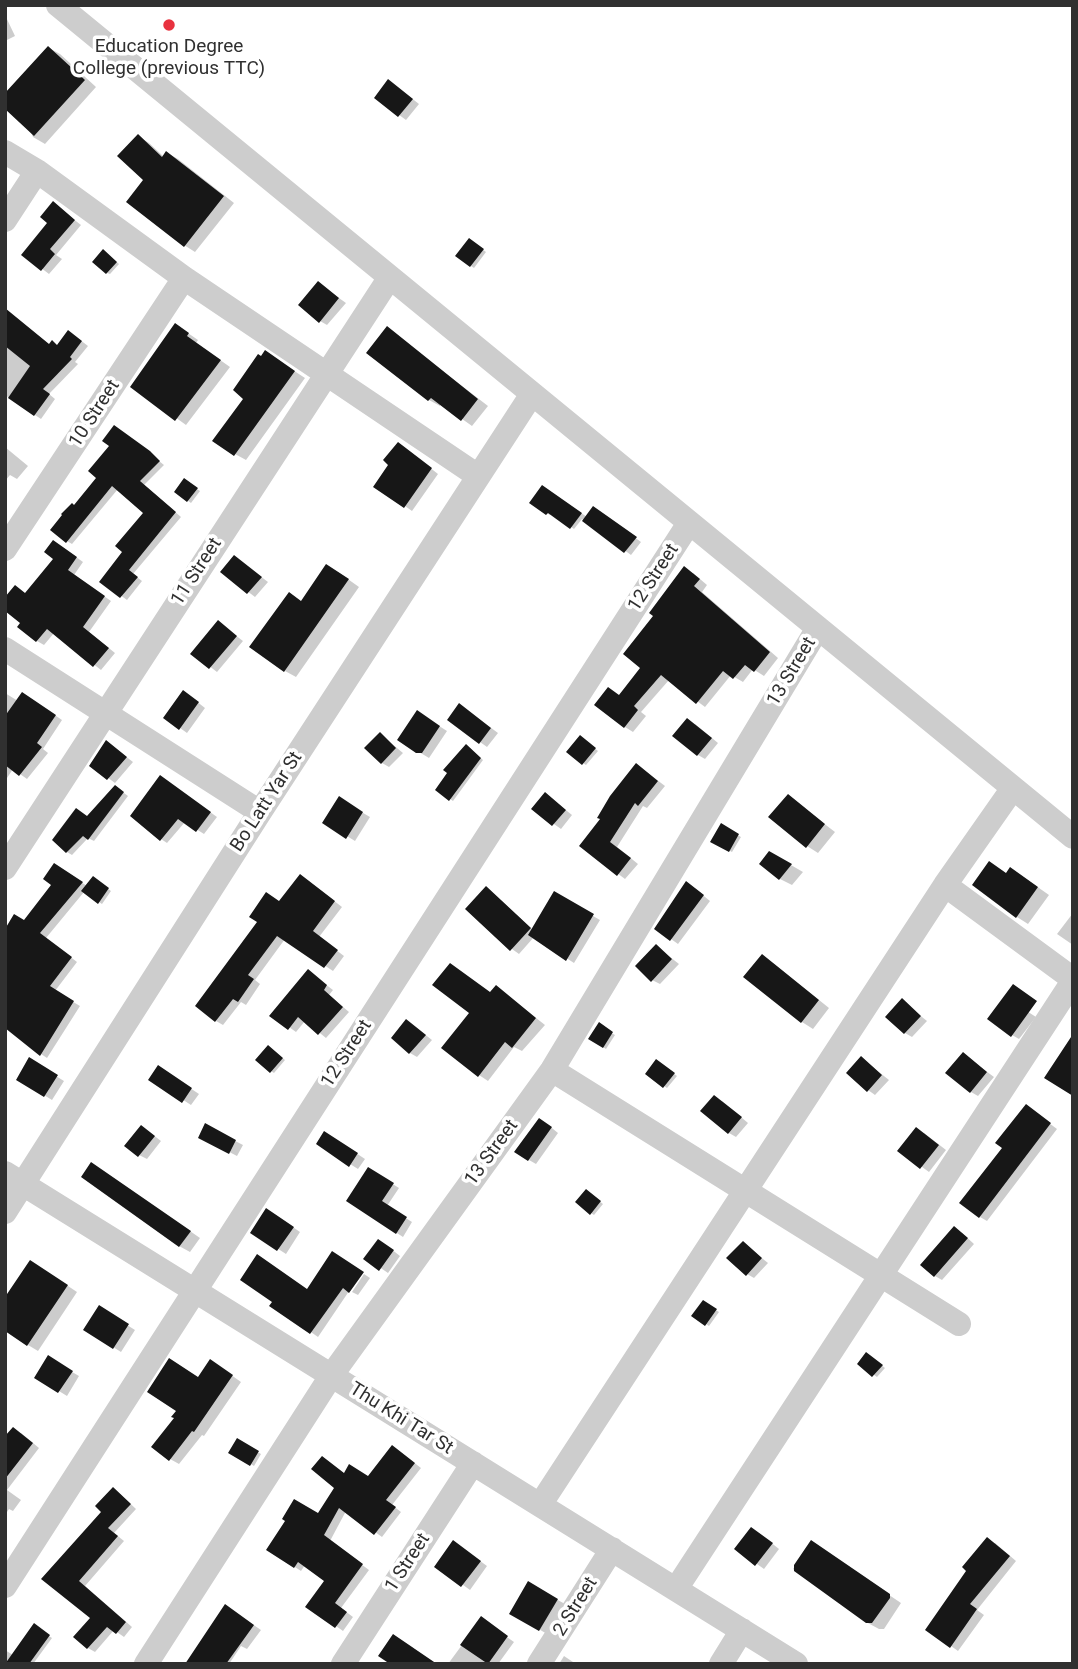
<!DOCTYPE html>
<style>
body{margin:0}
#map{position:relative;width:1078px;height:1669px;overflow:hidden;background:#fff;font-family:Roboto,sans-serif}
canvas{display:block}
.frame{position:absolute;inset:0;border:7px solid #303030;pointer-events:none}
</style>
<div id="map">
<canvas width="1078" height="1669"></canvas>
<div class="frame"></div>
</div>
<script>
const g = document.querySelector('canvas').getContext('2d');
g.lineJoin = 'round';
function fill(path, color) { g.fillStyle = color; g.fill(path, 'evenodd'); }
const shape = rows => new Path2D(rows.map(r => 'M' + r).join(''));
function strokePath(path, color, width, dash) { g.strokeStyle = color; g.lineWidth = width; g.lineCap = dash ? 'butt' : 'round'; g.setLineDash(dash || []); g.stroke(path); }
function drawText(font, color, halo, rows, align = 'center') {
  g.font = font + ' Roboto,sans-serif'; g.lineWidth = 7; g.setLineDash([]); g.textBaseline = 'middle'; g.strokeStyle = halo; g.fillStyle = color; for (const [text, x, y, turn = 0] of rows) {
    g.save(); g.translate(x, y); g.rotate((+turn || 0) * Math.PI / 180); g.textAlign = isNaN(turn) ? turn : align; if (halo) g.strokeText(text, 0, 0); g.fillText(text, 0, 0); g.restore();
  }
}
const shadow = shape([
 [5,15,15,36,5,41],
 [49,48,60,54,96,87,45,144,33,137,11,89],
 [396,86,419,104,406,120,376,98],
 [138,136,149,143,164,157,167,153,178,159,234,203,195,252,184,245,146,180],
 [54,204,81,225,56,255,62,259,49,274,24,255,50,223],
 [473,242,486,252,474,268,471,266],
 [106,253,119,264,110,274,107,273],
 [318,283,346,303,327,325,320,321],
 [6,310,50,345,58,346,75,336,88,346,75,362,78,364,49,394,55,399,41,419,5,395],
 [388,329,488,406,472,426,441,404,440,406,429,400,369,353],
 [185,331,198,340,196,343,230,367,186,425,132,386],
 [276,359,305,378,246,460,235,454],
 [120,430,164,465,144,485,181,517,133,574,142,581,127,600,101,581,125,552,146,513,118,489,72,544,67,541,75,507,98,478],
 [5,447,28,466,17,479,10,475,5,481],
 [405,448,438,474,412,511,405,506],
 [185,481,200,491,191,503,176,492],
 [543,487,587,517,599,511,641,542,631,555,582,519,574,529,552,513,550,515,532,503],
 [61,546,83,562,74,575,111,601,89,632,115,653,101,670,54,633,44,645,37,641,23,622,26,595,55,558],
 [235,557,268,582,255,597,222,572],
 [338,572,359,587,296,677,285,671],
 [693,573,707,585,702,592,778,658,764,676,753,669,743,682,731,675,705,707,669,680,641,712,646,716,633,732,625,727,619,695,643,668],
 [218,622,243,641,217,672,192,653],
 [5,693,18,701,30,698,62,720,43,749,48,753,27,779,13,769,5,781],
 [191,697,205,708,187,733,180,728],
 [467,710,498,733,487,747,480,742],
 [425,717,447,731,429,758,399,740],
 [695,724,718,743,705,759,698,755],
 [380,734,403,753,389,767,382,763],
 [584,739,598,751,586,765,583,763],
 [107,742,133,762,115,783,92,766],
 [469,748,483,760,453,801,437,790],
 [644,770,665,786,647,808,643,806,617,847,638,864,625,879,581,846],
 [167,781,217,817,204,834,185,822,167,843,161,839],
 [120,790,128,796,94,841,88,838,72,855,67,852,88,817],
 [788,796,835,832,818,853,807,846],
 [339,799,370,817,355,841,324,822],
 [552,799,572,815,561,829,533,809],
 [721,826,741,837,732,852,712,841],
 [770,853,803,872,792,885,780,879],
 [61,869,87,886,96,880,111,891,102,904,84,892,46,938,77,962,55,991,80,1006,47,1058,41,1054,24,922,54,884],
 [1007,874,1022,876,1049,895,1028,924,1017,917],
 [307,880,342,907,319,937,344,956,333,971,285,939,255,980,260,984,246,1005,241,1002,223,1025,216,1021,280,903],
 [694,888,710,901,678,944,671,939],
 [493,893,533,930,555,894,600,920,574,963,534,937,519,954,512,949],
 [1073,913,1073,945,1057,934],
 [656,946,679,964,660,984,652,980],
 [773,963,829,1008,813,1029,802,1022],
 [308,971,333,990,329,995,349,1012,326,1038,305,1021,296,1032,272,1015],
 [497,987,545,1025,522,1051,514,1047,488,1081,479,1075,472,1013],
 [1005,997,1036,1017,1019,1039,1012,1035],
 [902,1001,927,1021,912,1037,905,1033],
 [414,1026,432,1040,417,1057,410,1053],
 [598,1026,615,1035,606,1049,590,1038],
 [271,1049,285,1060,274,1073,271,1071],
 [963,1054,994,1077,978,1096,971,1092],
 [861,1058,889,1080,875,1095,868,1090],
 [30,1060,64,1081,52,1100,18,1079],
 [657,1061,677,1076,667,1088,647,1074],
 [166,1072,199,1094,191,1105,151,1079],
 [722,1101,748,1123,736,1137,729,1133],
 [1033,1111,1057,1129,987,1221,980,1217],
 [547,1124,558,1133,536,1164,529,1160],
 [206,1126,243,1145,237,1156,200,1137],
 [148,1131,161,1141,147,1159,139,1155],
 [924,1133,946,1150,929,1172,900,1151],
 [332,1137,365,1159,358,1169,318,1144],
 [369,1169,399,1188,387,1206,412,1222,403,1237,348,1201],
 [102,1170,200,1238,190,1252,179,1246],
 [589,1193,603,1204,594,1215,591,1213],
 [274,1214,300,1232,286,1254,252,1232],
 [962,1233,974,1244,942,1280,935,1276],
 [743,1243,768,1263,754,1278,747,1274],
 [386,1245,400,1256,388,1273,366,1258],
 [41,1268,77,1292,38,1351,28,1345],
 [362,1272,318,1337,272,1305,308,1291],
 [364,1274,370,1278,358,1295,352,1292],
 [703,1302,719,1312,709,1326,694,1316],
 [100,1308,135,1330,121,1352,86,1330],
 [870,1356,885,1368,877,1377,859,1364],
 [48,1358,79,1376,67,1396,36,1377],
 [220,1367,241,1382,204,1436,202,1435,179,1464,170,1459,176,1418,199,1379],
 [21,1433,39,1448,7,1490,21,1500,13,1511,9,1509,5,1515,5,1439],
 [238,1441,261,1454,254,1466,231,1452],
 [399,1451,421,1468,392,1505,401,1512,382,1537,346,1511,330,1541,369,1570,341,1608,353,1617,343,1631,308,1606,326,1581,305,1565,301,1571,269,1550,319,1515,345,1474,368,1478],
 [120,1494,136,1509,114,1533,124,1541,85,1586,132,1627,124,1637,114,1630,95,1652,88,1648,93,1618,43,1579],
 [759,1533,779,1549,764,1569,736,1549],
 [812,1543,901,1603,884,1629,879,1629,866,1622,793,1569],
 [995,1543,1016,1561,977,1610,984,1615,958,1651,951,1646,969,1570],
 [461,1547,487,1566,470,1590,437,1566],
 [529,1584,565,1604,547,1634,512,1613],
 [233,1611,261,1630,247,1649,241,1646,229,1664,187,1664],
 [481,1619,514,1642,498,1664,448,1664],
 [34,1626,52,1638,33,1664,5,1664,5,1650,13,1655],
 [564,1656,576,1664,559,1664]
]);
const building = shape([
 [48,46,85,80,34,136,5,109,5,93],
 [388,79,413,99,398,117,374,98],
 [138,134,162,157,166,151,224,196,184,247,126,202,143,180,117,156],
 [53,201,75,220,50,249,55,254,41,271,21,255,47,223,40,217],
 [469,238,484,249,470,267,455,256],
 [103,249,117,262,106,274,92,262],
 [318,281,339,298,319,323,298,305],
 [5,308,49,344,52,340,57,345,68,330,82,341,70,357,72,359,43,389,50,394,34,416,8,398,30,366,5,346],
 [175,323,189,333,187,336,221,360,175,421,130,387],
 [387,326,478,399,461,421,431,398,428,401,366,353],
 [265,350,295,371,234,456,212,441,243,399,233,390,258,354,261,356],
 [114,425,150,451,160,461,140,481,176,512,129,570,138,577,120,598,99,582,122,552,115,546,143,513,112,486,66,543,50,530,62,515,61,514,72,503,74,505,96,478,88,471,109,446,102,441],
 [398,442,432,468,404,508,373,487,388,465,383,460],
 [184,478,198,488,187,502,174,492],
 [542,485,582,513,570,529,548,513,546,515,529,503],
 [593,506,637,537,624,553,582,521],
 [53,540,77,557,68,570,105,596,83,627,109,648,93,667,47,629,36,642,17,627,20,623,5,611,5,597,15,585,25,593,53,559,44,552],
 [234,555,262,577,247,594,220,572],
 [326,564,349,579,284,672,249,647,289,592,301,601],
 [684,566,700,579,694,586,770,652,754,672,745,665,733,679,723,671,696,704,661,675,634,706,638,710,624,728,594,705,608,687,619,695,640,668,623,654,653,616,649,613],
 [218,620,237,636,209,669,190,654],
 [183,690,199,702,179,730,163,718],
 [22,692,56,715,37,743,42,747,19,776,5,765,5,716],
 [459,703,491,728,479,744,447,720],
 [417,710,440,726,422,753,416,753,397,740],
 [687,718,712,738,697,756,672,736],
 [380,732,396,748,381,764,364,748],
 [580,735,596,748,582,765,566,752],
 [106,740,127,757,107,780,89,766],
 [466,744,481,758,449,801,435,790,447,773,443,770],
 [636,763,658,781,638,806,635,803,610,842,631,858,617,876,579,846,600,819,597,818,610,796],
 [160,775,211,812,196,832,178,819,160,841,130,816],
 [115,785,124,792,88,840,83,836,66,853,52,840,76,808,87,816],
 [545,792,566,810,552,826,531,809],
 [788,794,825,824,806,848,768,817],
 [339,796,363,812,346,839,322,823],
 [721,823,739,834,729,852,710,842],
 [769,851,792,864,779,880,759,864],
 [989,861,1006,873,1010,867,1038,887,1016,918,972,885],
 [54,863,83,882,40,933,72,957,50,986,74,1001,40,1056,5,1028,5,929,14,914,24,920,51,885,43,879],
 [300,874,335,901,313,931,338,950,324,968,277,936,248,975,254,979,238,1002,233,999,215,1022,195,1006,257,922,249,917,266,892,279,901],
 [93,876,109,888,98,904,81,891],
 [686,881,704,895,670,941,654,929],
 [486,886,531,928,510,951,465,909],
 [554,891,594,914,566,961,528,935],
 [656,944,672,959,651,982,635,966],
 [762,954,819,1000,801,1023,743,977],
 [450,963,490,992,496,985,536,1018,512,1048,505,1042,478,1077,441,1048,469,1013,432,985],
 [308,969,327,985,324,990,343,1007,318,1035,298,1017,288,1030,269,1016],
 [1013,984,1037,1001,1011,1037,987,1019],
 [902,998,921,1016,904,1034,885,1017],
 [406,1019,426,1035,409,1054,391,1038],
 [599,1022,613,1032,603,1048,588,1039],
 [1073,1034,1073,1096,1044,1078],
 [268,1045,283,1058,270,1073,255,1060],
 [963,1052,987,1072,970,1093,945,1073],
 [861,1056,882,1075,867,1092,846,1073],
 [29,1057,58,1075,44,1097,16,1080],
 [656,1059,675,1073,663,1088,645,1074],
 [158,1065,192,1088,182,1103,148,1080],
 [714,1095,742,1117,728,1134,700,1111],
 [1026,1104,1051,1123,979,1218,959,1203,1002,1148,995,1143],
 [539,1118,552,1127,528,1161,514,1152],
 [205,1123,236,1140,229,1154,198,1138],
 [141,1125,155,1136,138,1157,124,1146],
 [916,1127,939,1145,920,1169,897,1151],
 [324,1131,358,1153,349,1167,316,1144],
 [91,1162,191,1231,179,1247,81,1177],
 [368,1167,394,1183,382,1201,407,1217,396,1234,346,1201],
 [586,1189,601,1201,590,1215,575,1202],
 [266,1208,294,1227,277,1251,250,1233],
 [954,1226,968,1238,934,1277,920,1265],
 [378,1239,394,1250,379,1271,363,1259],
 [743,1241,762,1258,746,1276,726,1258],
 [332,1251,364,1272,349,1293,343,1288,310,1334,269,1306,272,1302,240,1280,257,1254,307,1289],
 [30,1260,68,1285,27,1346,5,1331,5,1297],
 [703,1300,717,1309,705,1326,691,1316],
 [99,1305,129,1324,113,1349,83,1330],
 [866,1352,883,1365,872,1377,857,1364],
 [48,1355,73,1371,58,1393,34,1378],
 [169,1358,198,1377,210,1359,233,1375,194,1432,192,1431,169,1461,151,1447,174,1418,171,1417,176,1411,147,1392],
 [13,1427,33,1443,5,1479,5,1436],
 [237,1438,259,1451,250,1466,228,1453],
 [392,1445,415,1463,386,1500,396,1507,374,1535,339,1508,324,1535,363,1564,335,1603,347,1612,335,1628,305,1607,324,1581,298,1562,294,1568,266,1550,285,1521,282,1519,294,1499,318,1513,334,1488,311,1469,322,1456,344,1473,349,1464,368,1476],
 [113,1487,131,1504,108,1528,118,1536,79,1581,126,1622,116,1634,107,1627,87,1649,73,1637,90,1618,41,1579,101,1512,95,1506],
 [751,1527,773,1543,755,1566,734,1549],
 [987,1537,1010,1556,970,1604,977,1609,950,1648,925,1630,966,1571,962,1567],
 [453,1540,481,1561,461,1587,434,1567],
 [811,1540,890,1594,890,1598,872,1623,866,1623,794,1571,794,1565],
 [528,1581,558,1599,539,1631,509,1614],
 [225,1604,254,1625,226,1664,185,1664],
 [481,1616,508,1636,488,1664,460,1645],
 [34,1623,50,1635,29,1664,5,1664],
 [393,1634,437,1664,390,1664,378,1656]
]);
const minor = shape([
 [58,5,1073,837],
 [5,152,37,171,184,278,478,476],
 [5,220,37,171],
 [5,549,184,278],
 [5,649,260,812],
 [5,868,390,277],
 [945,885,1073,979],
 [552,1070,959,1324],
 [5,1173,796,1664],
 [5,1212,260,812,532,394],
 [540,1505,945,885,1013,788],
 [5,1586,689,523],
 [676,1589,1073,981],
 [146,1664,331,1376,552,1070,818,628],
 [343,1664,473,1463],
 [539,1664,612,1549],
 [721,1664,742,1630]
]);
const markers = [
 [169,25,7,"#e8323f"]
];
const poiNames = [
 ["Education Degree",169,47],
 ["College (previous TTC)",169,69]
];
const streetNames = [
 ["10 Street",95,414,-57],
 ["11 Street",197,572,-57],
 ["12 Street",654,578,-57],
 ["13 Street",792,672,-59],
 ["Bo Latt Yar St",267,802,-57],
 ["12 Street",347,1054,-57],
 ["13 Street",492,1153,-54],
 ["Thu Khi Tar St",401,1419,32],
 ["1 Street",408,1563,-57],
 ["2 Street",576,1607,-58]
];
fill(shadow, '#0003');
fill(building, '#171717');
strokePath(minor, '#cdcdcd', 24);
for (const [x, y, r, color] of markers) { const dot = new Path2D(); dot.arc(x, y, r, 0, 2 * Math.PI); g.fillStyle = color; g.fill(dot); strokePath(dot, '#fff', 2.5); }
drawText('19px', '#303030', '#fff', poiNames);
drawText('19px', '#303030', '#fff', streetNames);
</script>
